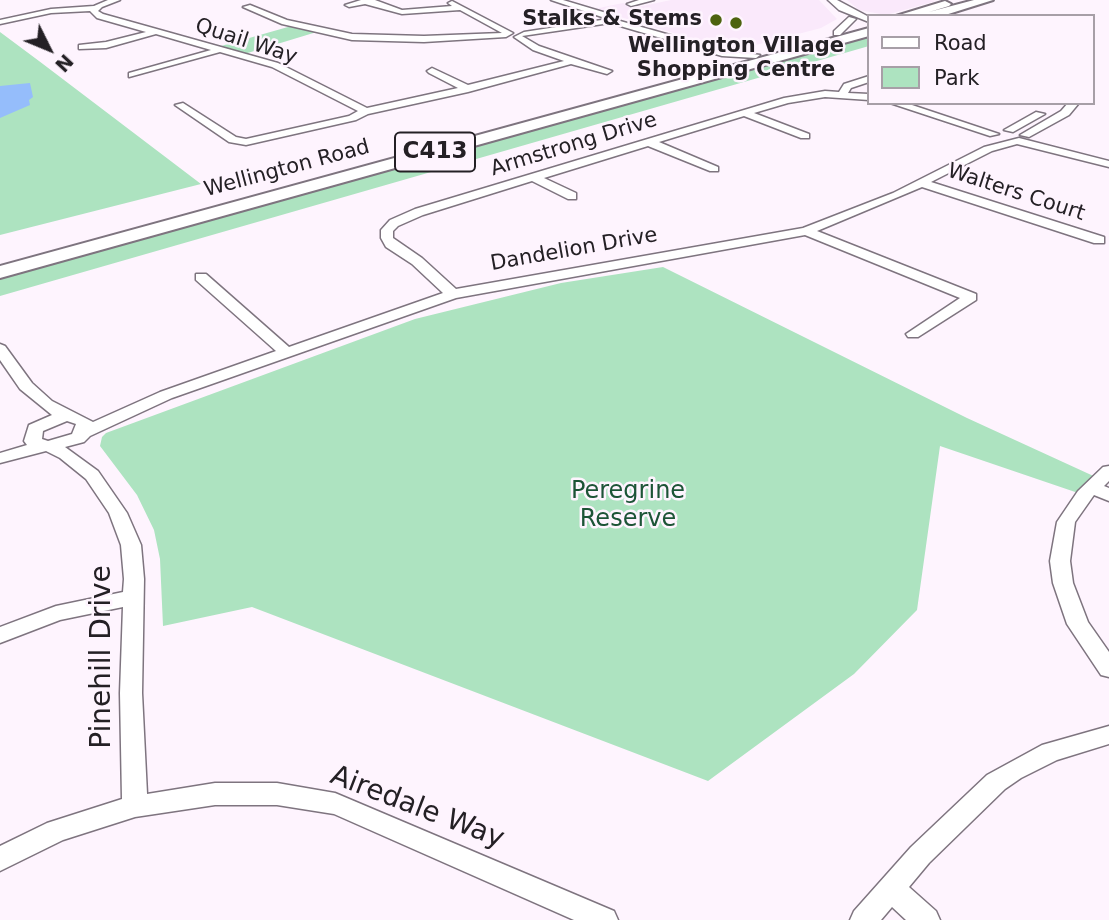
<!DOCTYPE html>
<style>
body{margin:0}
#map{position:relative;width:1109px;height:920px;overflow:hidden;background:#fef4fe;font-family:"DejaVu Sans",sans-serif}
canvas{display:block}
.legend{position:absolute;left:867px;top:14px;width:228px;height:91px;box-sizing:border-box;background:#fef4fe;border:2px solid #a79fa7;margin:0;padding:9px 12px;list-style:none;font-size:21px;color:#242025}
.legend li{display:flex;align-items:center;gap:14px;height:35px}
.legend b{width:35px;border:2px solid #a79fa7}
.north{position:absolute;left:14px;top:14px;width:70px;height:70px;-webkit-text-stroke:5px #fef4fe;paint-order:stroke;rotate:133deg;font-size:19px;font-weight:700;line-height:28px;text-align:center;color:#242025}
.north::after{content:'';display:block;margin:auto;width:24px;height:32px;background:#242025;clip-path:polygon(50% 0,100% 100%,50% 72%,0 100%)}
</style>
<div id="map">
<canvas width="1109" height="920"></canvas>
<ul class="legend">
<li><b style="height:9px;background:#fff"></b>Road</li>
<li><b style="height:19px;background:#ade3c0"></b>Park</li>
</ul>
<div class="north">N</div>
</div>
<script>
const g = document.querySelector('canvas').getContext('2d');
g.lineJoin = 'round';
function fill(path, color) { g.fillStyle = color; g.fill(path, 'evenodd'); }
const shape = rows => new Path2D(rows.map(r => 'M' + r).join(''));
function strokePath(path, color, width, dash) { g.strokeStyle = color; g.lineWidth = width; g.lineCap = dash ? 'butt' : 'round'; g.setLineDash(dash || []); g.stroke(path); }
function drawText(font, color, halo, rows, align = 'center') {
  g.font = font + ' "DejaVu Sans",sans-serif'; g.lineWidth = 5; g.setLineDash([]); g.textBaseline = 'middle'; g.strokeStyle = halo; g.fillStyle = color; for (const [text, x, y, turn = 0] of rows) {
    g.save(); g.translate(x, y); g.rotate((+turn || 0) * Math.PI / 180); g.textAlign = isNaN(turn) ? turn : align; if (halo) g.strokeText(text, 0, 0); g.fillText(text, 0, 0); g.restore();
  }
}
const built = shape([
 [671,0,819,0,837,19,821,28,733,51,594,9,623,3,638,7],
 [847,0,930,0,936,1,886,15,859,10]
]);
const green = shape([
 [295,25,320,31,241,55,214,48],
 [0,32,39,61,201,184,0,235],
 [869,32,869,46,0,296,0,272],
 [663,267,967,418,1100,479,1084,495,940,446,917,610,854,674,708,781,252,607,163,626,160,559,154,530,137,495,100,446,102,437,106,433,415,319,561,283]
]);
const water = shape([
 [30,83,33,97,29,100,30,105,0,118,0,86]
]);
const minor = shape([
 [108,0,120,0,102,7,98,11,103,14,278,63,367,108,458,88,429,73,427,71,432,68,468,85,564,61,533,50,514,37,524,32,608,19,551,0,563,0,613,15,613,19,723,50,760,55,756,58,722,56,610,23,522,36,539,46,612,71,607,74,571,64,468,92,368,114,356,120,246,145,229,142,175,105,183,103,236,137,246,139,349,116,358,111,272,67,220,52,129,77,129,73,211,50,156,34,106,48,79,49,79,45,106,42,146,32,97,18,90,11,51,13,0,24,0,20,51,9,94,6,108,0],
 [361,0,375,0,402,10,452,6,448,3,452,1,513,33,506,37,424,42,352,40,282,24,243,7,250,5,287,20,352,34,424,36,502,33,460,10,402,14,365,4,349,7,345,5,361,0],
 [639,0,654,0,631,6,627,4,639,0],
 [828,0,837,0,869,17,869,22,839,10,828,0],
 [849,17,856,19,840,35,834,35,834,31,849,17],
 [869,76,869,82,851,88,848,93,869,94,869,100,825,97,788,103,754,113,809,134,809,138,801,138,744,116,659,142,718,167,718,171,710,171,648,146,544,178,576,193,576,199,568,199,532,181,423,215,398,226,393,231,393,238,422,258,456,289,803,228,893,193,984,147,1019,138,1109,161,1109,167,1017,144,992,151,931,182,1104,237,1104,243,1094,243,922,187,817,231,976,294,976,300,918,337,908,337,906,334,960,298,805,235,456,298,172,398,90,436,84,442,65,447,98,471,127,513,141,545,144,579,142,693,147,794,215,783,277,783,335,793,614,911,618,920,574,920,334,814,277,805,215,805,135,817,63,840,0,871,0,846,47,823,122,799,120,693,123,607,60,620,0,643,0,627,56,606,123,592,124,579,121,545,109,513,86,479,60,458,46,451,0,463,0,453,27,445,24,441,29,425,52,415,20,389,0,360,0,344,5,346,32,383,52,401,93,422,160,392,276,351,196,280,196,274,206,274,289,347,443,293,412,264,386,247,381,238,381,230,390,220,415,209,784,98,825,91,839,92,844,84,869,76],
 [67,421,76,424,72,434,48,441,42,439,43,431,67,421],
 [890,103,906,103,999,134,990,136,890,103],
 [1068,103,1079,103,1069,115,1029,137,1020,135,1061,111,1068,103],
 [1036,112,1045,114,1013,132,1004,130,1036,112],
 [1109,466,1109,481,1104,486,1109,488,1109,501,1094,495,1075,522,1070,561,1073,583,1088,622,1109,652,1109,677,1101,675,1067,624,1053,583,1050,561,1057,522,1078,491,1103,467,1109,466],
 [1109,726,1109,744,1057,760,1021,778,1005,789,929,863,909,887,936,911,940,920,906,920,892,907,881,920,850,920,854,911,911,847,987,775,1042,745,1109,726]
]);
const primary = shape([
 [974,0,993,0,942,16,922,16,924,14,896,16,945,1,951,4,949,6,929,12,974,0],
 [869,28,869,36,0,278,0,266,869,28]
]);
const markers = [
 [716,20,7,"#4d630f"],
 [736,23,7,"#4d630f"]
];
const farPoinames = [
 ["Stalks & Stems",702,20],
 ["Wellington Village",736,47,"center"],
 ["Shopping Centre",736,71,"center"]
];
const farStreetnames = [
 ["Quail Way",246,42,18],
 ["Armstrong Drive",574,145,-17],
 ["Wellington Road",287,169,-15],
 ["Walters Court",1016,193,18],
 ["Dandelion Drive",574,250,-10]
];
const shields = [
 [435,152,80]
];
const shieldNames = [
 ["C413",435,152]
];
const parkNames = [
 ["Peregrine",628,492],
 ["Reserve",628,520]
];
const nearStreetnames = [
 ["Pinehill Drive",103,657,-90],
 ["Airedale Way",417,808,21]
];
fill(built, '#fae9fb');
fill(green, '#ade3c0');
fill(water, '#95bdfb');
strokePath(minor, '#7e747f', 3);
strokePath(primary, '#7e747f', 4);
fill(minor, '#fff');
fill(primary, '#fff');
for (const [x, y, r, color] of markers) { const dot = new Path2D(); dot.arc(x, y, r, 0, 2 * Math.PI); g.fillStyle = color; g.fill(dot); strokePath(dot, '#fef4fe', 2.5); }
drawText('bold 21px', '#242025', '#fef4fe', farPoinames, 'right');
drawText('21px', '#242025', '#fef4fe', farStreetnames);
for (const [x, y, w] of shields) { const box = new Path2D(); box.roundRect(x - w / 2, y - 19.5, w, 39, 5); g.fillStyle = '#fef4fe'; g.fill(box); strokePath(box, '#242025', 2); }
drawText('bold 23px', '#242025', null, shieldNames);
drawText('24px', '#1c5436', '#fef4fe', parkNames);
drawText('28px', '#242025', '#fef4fe', nearStreetnames);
</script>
